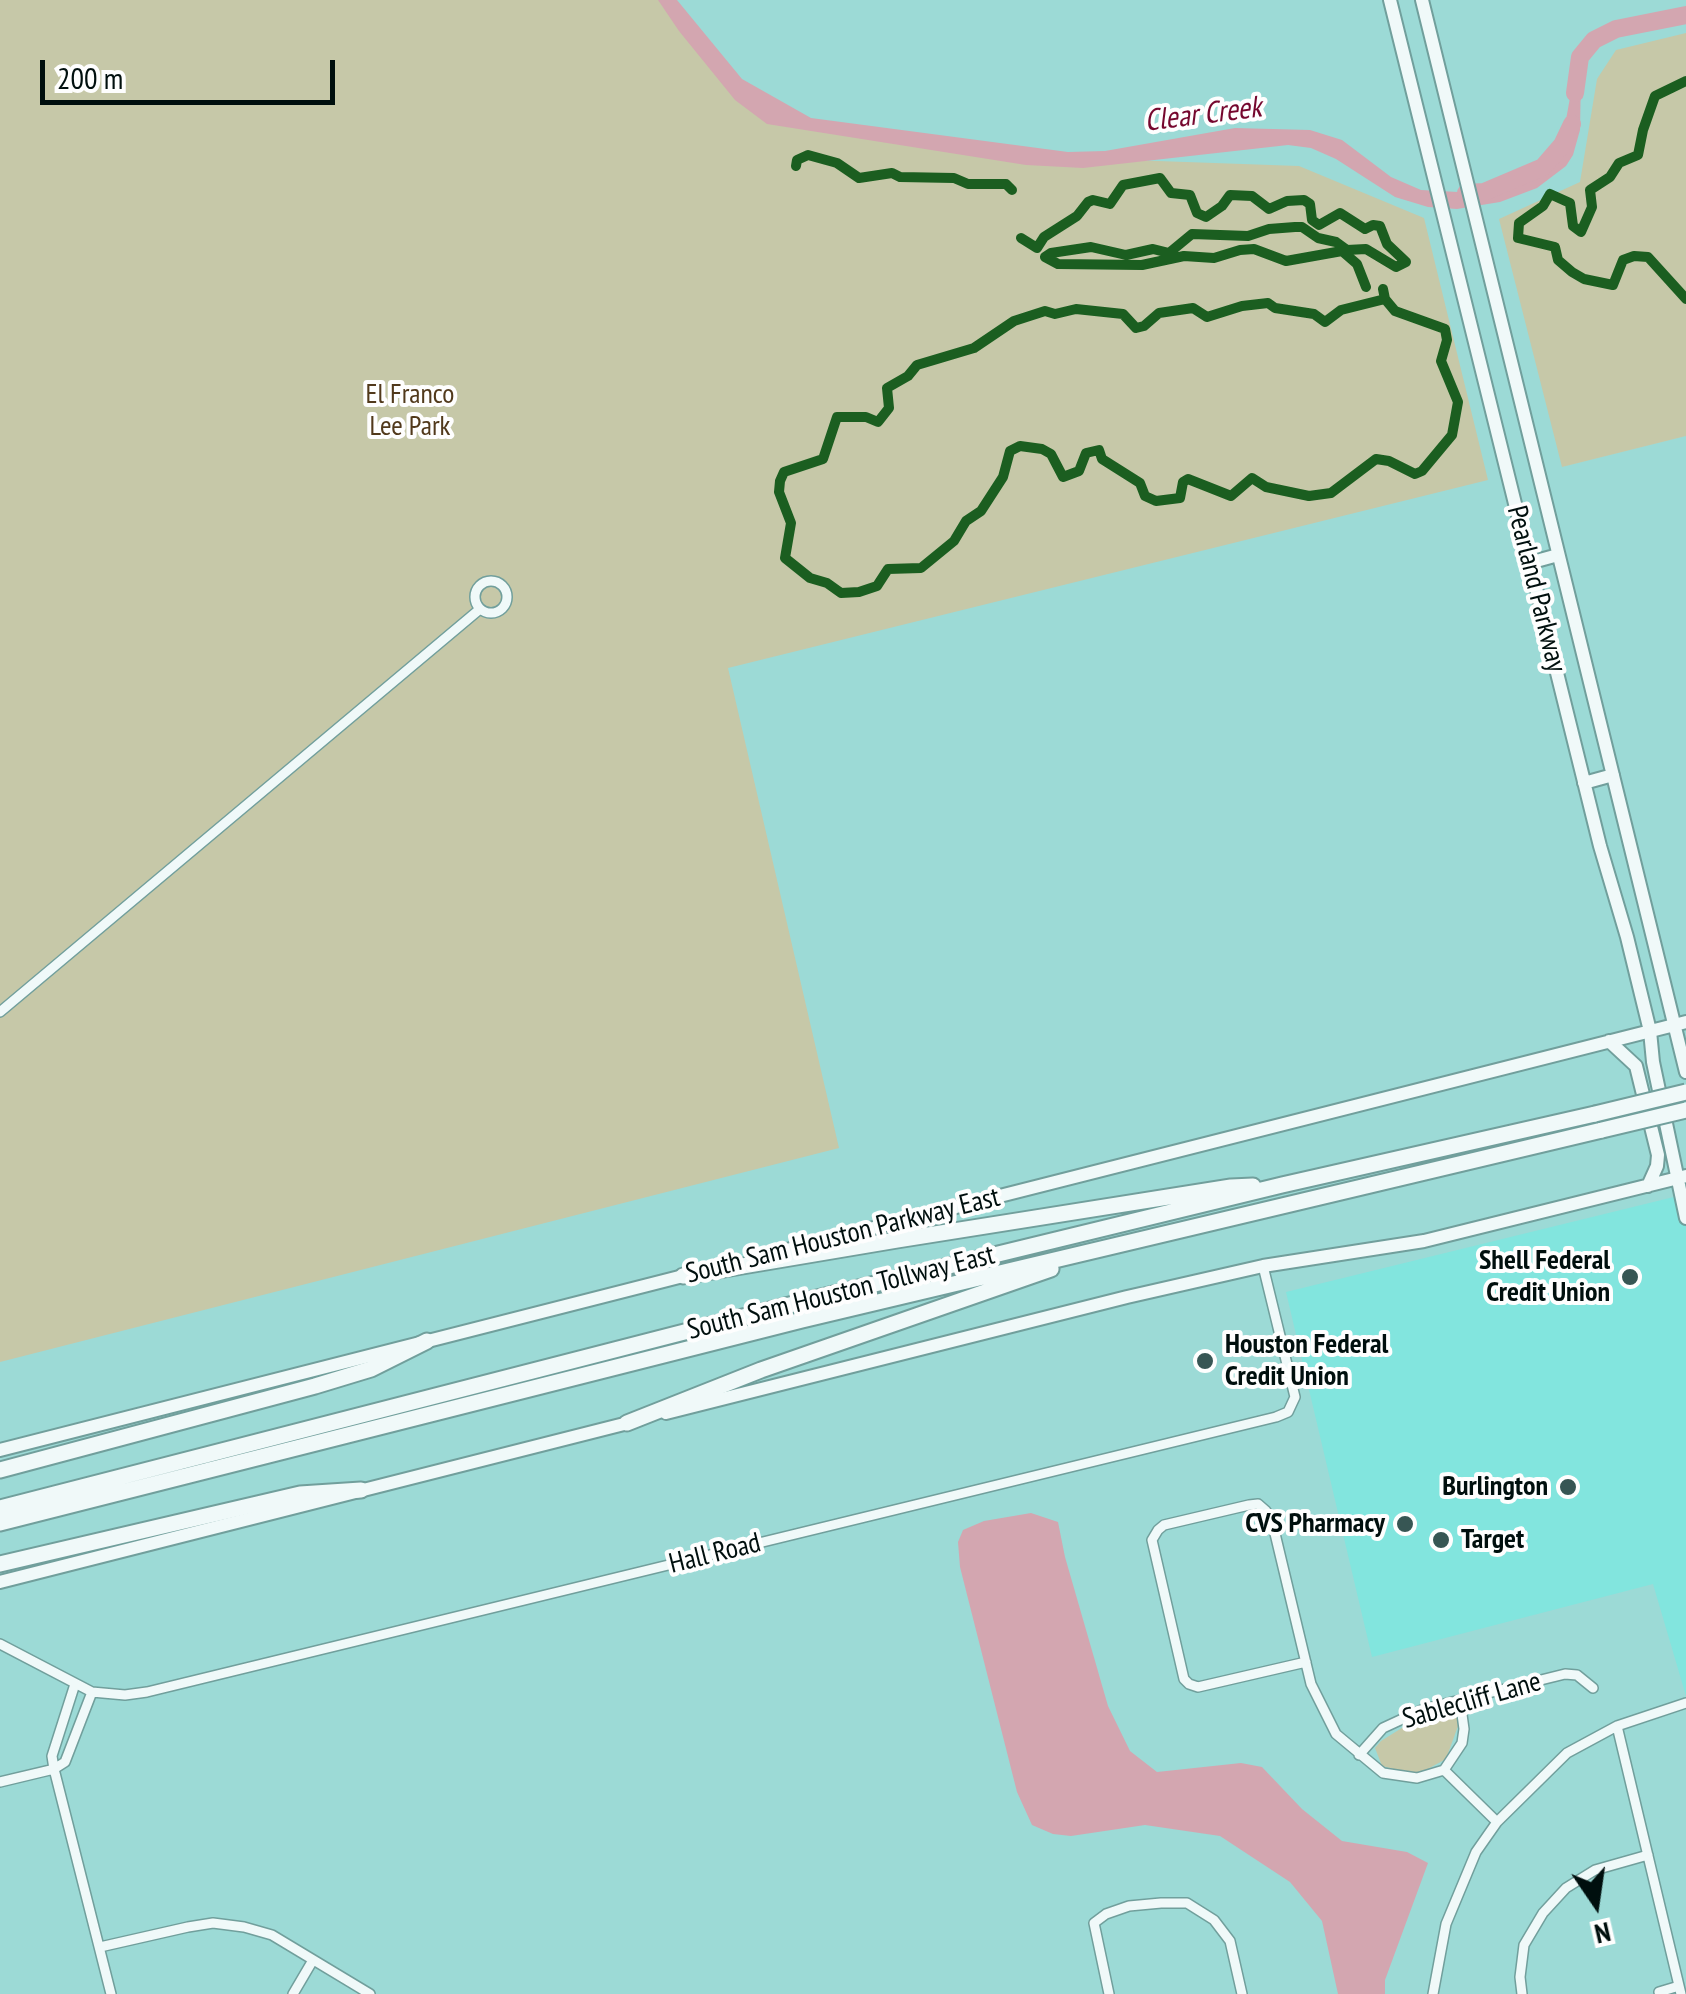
<!DOCTYPE html>
<style>
body{margin:0}
#map{position:relative;width:1686px;height:1994px;overflow:hidden;background:#9cdad6;font-family:"PT Sans Narrow",sans-serif}
canvas{display:block}
.north{position:absolute;left:1546px;top:1854px;width:100px;height:100px;-webkit-text-stroke:8px #fefefe;paint-order:stroke;rotate:167deg;font-size:28px;font-weight:700;line-height:40px;text-align:center;color:#000f0e}
.north::after{content:'';display:block;margin:auto;width:35px;height:45px;background:#000f0e;clip-path:polygon(50% 0,100% 100%,50% 72%,0 100%)}
.scale{position:absolute;left:40px;top:60px;width:295px;height:45px;box-sizing:border-box;border:5px solid #000f0e;border-top:0;padding-left:12px;font-size:30px;line-height:35px;white-space:nowrap;color:#000f0e;-webkit-text-stroke:8px #fefefe;paint-order:stroke}
</style>
<div id="map">
<canvas width="1686" height="1994"></canvas>
<div class="north">N</div>
<div class="scale">200 m</div>
</div>
<script>
const g = document.querySelector('canvas').getContext('2d');
g.lineJoin = 'round';
function fill(path, color) { g.fillStyle = color; g.fill(path, 'evenodd'); }
const shape = rows => new Path2D(rows.map(r => 'M' + r).join(''));
function strokePath(path, color, width, dash) { g.strokeStyle = color; g.lineWidth = width; g.lineCap = dash ? 'butt' : 'round'; g.setLineDash(dash || []); g.stroke(path); }
function drawText(font, color, halo, rows, align = 'center') {
  g.font = font + ' "PT Sans Narrow",sans-serif'; g.lineWidth = 8; g.setLineDash([]); g.textBaseline = 'middle'; g.strokeStyle = halo; g.fillStyle = color; for (const [text, x, y, turn = 0] of rows) {
    g.save(); g.translate(x, y); g.rotate((+turn || 0) * Math.PI / 180); g.textAlign = isNaN(turn) ? turn : align; if (halo) g.strokeText(text, 0, 0); g.fillText(text, 0, 0); g.restore();
  }
}
const built = shape([
 [1686,1194,1686,1696,1653,1584,1372,1657,1286,1292]
]);
const green = shape([
 [0,0,667,0,744,95,821,128,1073,158,1299,166,1424,218,1488,480,728,668,839,1148,0,1362],
 [1686,33,1686,436,1562,467,1499,219,1580,182,1597,79,1616,50],
 [1447,1710,1457,1717,1458,1726,1446,1759,1422,1772,1409,1773,1382,1766,1375,1748,1381,1741,1421,1716]
]);
const water = shape([
 [658,0,677,0,742,79,811,118,1068,152,1105,151,1235,128,1310,130,1342,140,1391,177,1421,190,1458,192,1512,187,1547,169,1560,153,1575,70,1581,75,1580,130,1573,155,1566,166,1537,188,1500,202,1457,209,1428,207,1395,197,1336,159,1311,148,1288,145,1083,168,1026,165,767,124,735,100,679,31],
 [1031,1513,1058,1522,1065,1557,1108,1706,1130,1751,1157,1772,1241,1763,1262,1767,1302,1809,1342,1841,1407,1852,1428,1863,1385,1980,1385,1994,1338,1994,1322,1921,1290,1882,1220,1836,1145,1825,1071,1836,1053,1834,1032,1825,1017,1792,960,1567,958,1542,963,1530,984,1521]
]);
const river = shape([
 [1575,93,1580,57,1594,40,1616,29,1686,15],
 [1466,193,1484,192,1543,167,1562,145,1572,124]
]);
const minor = shape([
 '475 597a16 16 0 1 1 32 0a16 16 0 1 1-32 0Z',
 [0,1012,480,609],
 [0,1644,92,1692,125,1695,147,1692,1276,1417,1288,1412,1295,1397,1263,1266],
 [1306,1662,1198,1687,1189,1684,1184,1679,1152,1540,1158,1530,1164,1525,1249,1505,1258,1504,1266,1511,1272,1521,1311,1684,1336,1734,1383,1773,1417,1778,1444,1770,1462,1743,1464,1729,1460,1700],
 [75,1684,52,1756,54,1769,111,1994],
 [1617,1726,1681,1994],
 [1359,1755,1383,1728,1424,1709,1565,1674,1577,1675,1593,1688],
 [1444,1770,1497,1822],
 [0,1782,54,1769,65,1762,92,1692],
 [100,1947,188,1927,213,1923,244,1927,272,1935,370,1994],
 [1659,1992,1679,1986],
 [293,1994,313,1960],
 [1109,1994,1094,1923,1106,1914,1129,1906,1161,1903,1187,1903,1214,1920,1230,1941,1242,1994],
 [1433,1994,1446,1924,1476,1852,1497,1822,1567,1753,1617,1726,1686,1703],
 [1522,1994,1520,1977,1524,1945,1543,1913,1566,1888,1595,1870,1648,1855]
]);
const secondary = shape([
 [1390,0,1600,846,1627,937,1650,1031,1653,1062,1686,1218],
 [1422,0,1686,1072],
 [1529,563,1558,555],
 [1584,783,1613,775],
 [1609,1041,1636,1066,1658,1155,1657,1166,1648,1186],
 [763,1256,1686,1022],
 [666,1413,1127,1297,1263,1266,1424,1241,1686,1176],
 [0,1450,691,1274],
 [0,1582,632,1422]
]);
const motorway = shape([
 [683,1276,897,1240,1231,1187,1253,1186],
 [627,1423,761,1370,1051,1269],
 [0,1470,315,1386,371,1369,427,1341],
 [0,1508,805,1301,1282,1185,1595,1114],
 [0,1523,802,1320,1602,1130],
 [0,1564,300,1494,361,1490]
]);
const motorwayBridge = shape([
 [1595,1114,1686,1092],
 [1602,1130,1686,1110]
]);
const cycleway = shape([
 [1686,81,1655,96,1643,130,1638,155,1619,163,1610,177,1590,190,1592,207,1581,232,1573,226,1570,203,1550,194,1543,206,1519,223,1518,238,1555,247,1558,260,1572,272,1584,279,1613,285,1623,260,1634,256,1648,257,1686,299],
 [796,166,797,160,808,155,837,163,859,178,892,173,900,177,954,178,968,184,1006,184,1012,190],
 [1021,238,1037,248,1044,237,1077,216,1088,202,1093,200,1110,204,1123,185,1160,178,1171,193,1190,195,1197,213,1206,217,1222,206,1230,195,1252,196,1269,209,1287,201,1304,200,1310,204,1312,220,1319,225,1340,213,1365,229,1373,225,1380,226,1387,244,1406,262,1396,267,1366,249,1347,250,1336,242,1318,238,1302,227,1295,227,1269,229,1248,236,1192,234,1169,253,1153,249,1126,255,1091,247,1051,253,1045,257,1058,264,1142,265,1184,256,1214,258,1240,250,1254,249,1286,261,1342,251,1357,264,1366,287],
 [1383,289,1385,299,1341,310,1325,322,1314,314,1275,308,1268,303,1242,306,1207,317,1193,308,1159,313,1144,326,1136,328,1123,314,1076,309,1055,314,1045,311,1014,321,974,348,917,365,908,376,887,388,889,408,878,422,866,417,837,417,823,459,784,472,780,481,779,492,791,523,785,558,810,578,827,583,841,593,859,592,877,586,888,569,921,568,954,541,966,521,981,511,1003,477,1010,451,1020,446,1042,449,1051,454,1063,477,1079,471,1086,453,1099,450,1102,459,1140,483,1145,496,1156,501,1180,498,1183,482,1188,479,1231,496,1252,478,1266,487,1309,496,1331,493,1376,459,1389,461,1415,474,1422,471,1452,435,1458,402,1441,361,1447,340,1445,329,1395,311,1385,299]
]);
const markers = [
 [1630,1277,10,"#375654"],
 [1205,1361,10,"#375654"],
 [1568,1487,10,"#375654"],
 [1405,1524,10,"#375654"],
 [1441,1540,10,"#375654"]
];
const parkNames = [
 ["El Franco",410,395],
 ["Lee Park",410,427]
];
const streetNames = [
 ["Pearland Parkway",1536,589,76],
 ["South Sam Houston Parkway East",843,1236,-14],
 ["South Sam Houston Tollway East",841,1293,-14],
 ["Hall Road",715,1554,-14],
 ["Sablecliff Lane",1472,1701,-16]
];
const poiNames = [
 ["Shell Federal",1610,1261],
 ["Credit Union",1610,1293],
 ["Houston Federal",1225,1345,"left"],
 ["Credit Union",1225,1377,"left"],
 ["Burlington",1548,1487],
 ["CVS Pharmacy",1385,1524],
 ["Target",1461,1540,"left"]
];
const waterNames = [
 ["Clear Creek",1203,115,-7]
];
fill(built, '#82e5de');
fill(green, '#c6c8a8');
fill(water, '#d3a6b0');
strokePath(river, '#d3a6b0', 18);
strokePath(minor, '#719f9c', 12);
strokePath(secondary, '#719f9c', 16);
strokePath(motorway, '#719f9c', 19);
strokePath(minor, '#f0f9f9', 9);
strokePath(secondary, '#f0f9f9', 12);
strokePath(motorway, '#f0f9f9', 15);
strokePath(motorwayBridge, '#719f9c', 19, []);
strokePath(motorwayBridge, '#f0f9f9', 15);
strokePath(cycleway, '#1b5e20', 10);
for (const [x, y, r, color] of markers) { const dot = new Path2D(); dot.arc(x, y, r, 0, 2 * Math.PI); g.fillStyle = color; g.fill(dot); strokePath(dot, '#fefefe', 4); }
drawText('28px', '#51391b', '#fefefe', parkNames);
drawText('28px', '#000f0e', '#fefefe', streetNames);
drawText('bold 28px', '#000f0e', '#fefefe', poiNames, 'right');
drawText('italic 30px', '#75072e', '#fefefe', waterNames);
</script>
